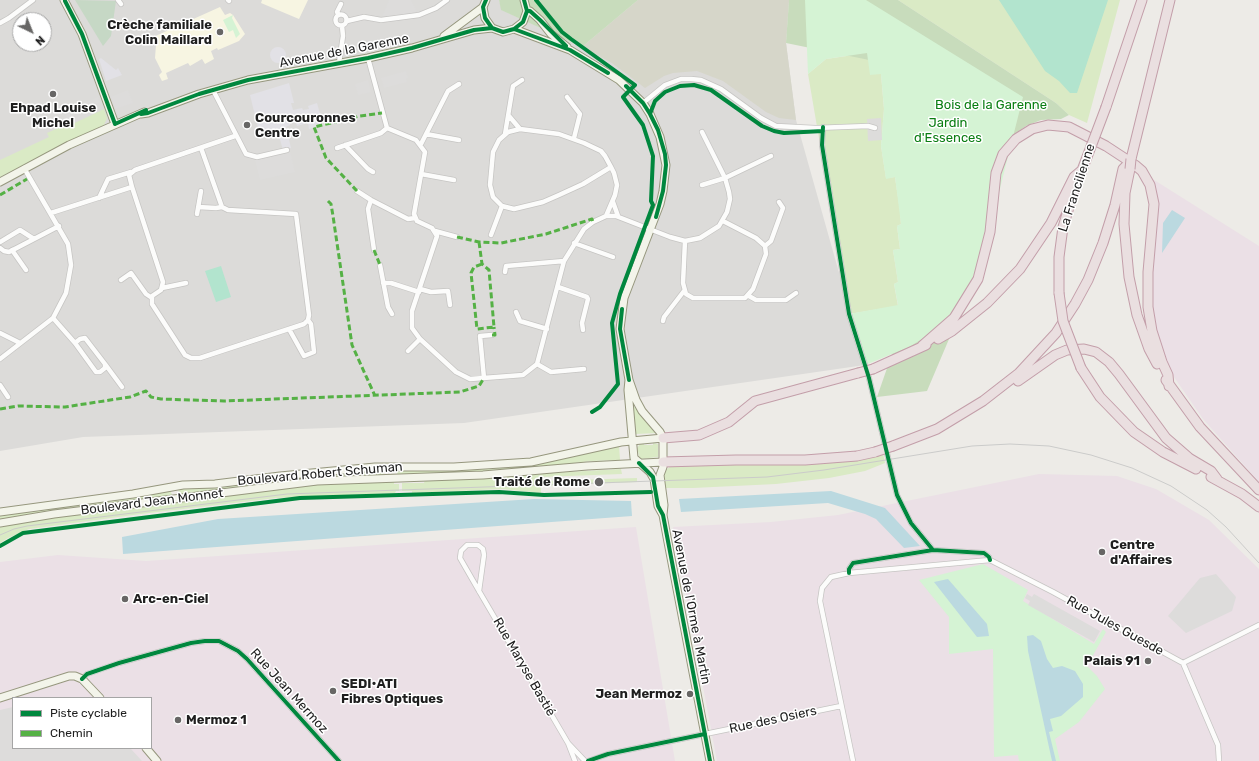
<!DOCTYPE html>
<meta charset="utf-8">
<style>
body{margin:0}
#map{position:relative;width:1259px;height:761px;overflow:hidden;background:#edebe7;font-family:Rubik,sans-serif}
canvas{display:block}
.legend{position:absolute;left:12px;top:697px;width:140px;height:52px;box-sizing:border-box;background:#fff;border:1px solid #a5a5a5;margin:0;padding:5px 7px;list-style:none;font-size:12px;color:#1f1f1f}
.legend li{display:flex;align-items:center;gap:8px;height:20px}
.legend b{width:20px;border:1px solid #a5a5a5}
.north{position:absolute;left:12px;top:12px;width:40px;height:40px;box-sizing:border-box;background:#fff;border:1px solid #a5a5a5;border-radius:50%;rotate:137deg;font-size:11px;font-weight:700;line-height:16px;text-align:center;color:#1f1f1f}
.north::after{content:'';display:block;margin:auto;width:14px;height:18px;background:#676665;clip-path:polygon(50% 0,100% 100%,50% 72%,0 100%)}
</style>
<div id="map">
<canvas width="1259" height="761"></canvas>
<ul class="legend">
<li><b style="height:5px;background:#00873e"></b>Piste cyclable</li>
<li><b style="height:5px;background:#55b145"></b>Chemin</li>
</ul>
<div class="north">N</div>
</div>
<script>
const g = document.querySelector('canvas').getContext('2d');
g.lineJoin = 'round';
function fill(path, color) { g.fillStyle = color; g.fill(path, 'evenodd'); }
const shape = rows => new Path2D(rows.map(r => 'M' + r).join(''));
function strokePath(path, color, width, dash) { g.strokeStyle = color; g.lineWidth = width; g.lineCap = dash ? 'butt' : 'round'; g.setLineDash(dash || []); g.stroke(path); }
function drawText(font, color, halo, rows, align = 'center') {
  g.font = font + ' Rubik,sans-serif'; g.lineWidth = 3; g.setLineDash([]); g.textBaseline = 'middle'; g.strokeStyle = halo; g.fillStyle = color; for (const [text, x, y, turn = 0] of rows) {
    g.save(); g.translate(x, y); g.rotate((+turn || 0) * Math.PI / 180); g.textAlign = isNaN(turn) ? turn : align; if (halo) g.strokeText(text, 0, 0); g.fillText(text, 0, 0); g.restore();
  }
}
const residential = shape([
 [0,0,499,0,502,10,582,47,638,0,789,0,786,43,796,120,865,365,464,423,83,437,0,451],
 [20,20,44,20,44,44,20,44]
]);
const industrial = shape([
 [1151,178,1259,246,1259,482,1203,419,1174,377,1161,348,1151,304,1154,185],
 [1039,474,1117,476,1156,489,1209,520,1259,569,1259,761,717,761,673,527,771,522,838,515],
 [636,527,675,761,0,761,0,562,58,555,146,561],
 [13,698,151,698,151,748,13,748]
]);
const education = shape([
 [262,0,308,0,299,19,261,3],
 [220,7,225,15,230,13,233,15,245,34,239,41,218,50,217,48,211,51,214,59,205,64,202,59,190,66,188,63,166,73,168,79,162,81,159,75,162,72,155,58,156,45,151,38]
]);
const construction = shape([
 [638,0,789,0,786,43,796,120,779,118,766,112,723,81,697,71,673,73,664,76,645,88,612,63,582,47]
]);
const grass = shape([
 [898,0,1120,0,1087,123,1069,115,1056,103],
 [867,53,881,74,884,109,881,146,886,178,895,177,900,211,901,224,897,226,900,249,893,250,898,282,894,284,898,306,849,314,808,74,826,59],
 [104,109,107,118,104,125,0,177,0,160,49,137,47,133,69,123,70,125],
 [633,405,657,433,636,434],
 [644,443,644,445,653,445,653,443,658,444,658,457,640,459,637,448,640,444],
 [619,445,620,460,591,461,508,471,397,475,397,470,488,469,541,464],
 [883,453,885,463,865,471,829,478,776,484,693,488,665,488,664,473,670,466,736,464],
 [621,469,622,474,541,477,541,493,502,489,412,493,412,491,402,491,402,483,424,483,425,480],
 [382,470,384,474,382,476,179,495,178,493,179,489],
 [637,478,637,482,545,486,545,481],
 [394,481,394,484,399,484,399,491,396,491,395,493,276,498,141,514,29,529,8,538,0,543,0,526,11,523,320,484],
 [170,491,172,494,170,496,0,519,0,515]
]);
const forest = shape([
 [499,0,638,0,582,47,501,10],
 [789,0,898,0,1056,103,1069,115,1061,119,1041,120,1026,126,1012,136,974,280,927,391,877,397,942,210,879,62,786,43]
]);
const cemetery = shape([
 [75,0,116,1,111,36,103,46]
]);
const park = shape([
 [805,0,866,0,1023,97,977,280,960,306,940,328,909,347,865,365,849,314,898,305,894,284,898,282,893,250,900,249,897,226,901,224,895,177,886,179,881,146,884,109,881,74,870,75,867,53,826,59,808,74],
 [233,15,232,18,240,34,236,38,233,30,229,32,223,20],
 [983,564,1028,590,1023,601,1094,644,1103,629,1106,632,1087,666,1097,676,1105,689,1079,722,1055,739,1060,761,1019,761,1018,755,994,757,993,649,949,654,949,617,919,580]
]);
const pitch = shape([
 [999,0,1108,0,1077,93,1070,93,1059,81,1045,71],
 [221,266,231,297,216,302,205,271]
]);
const parking = shape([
 [389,0,411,0,419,15,381,20],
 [406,71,408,78,406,79,407,82,384,88,381,78],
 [368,80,371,92,358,95,355,84],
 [128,90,133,103,115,109,111,97],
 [98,97,100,102,96,104,100,111,70,125,64,113],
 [881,118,882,140,868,141,867,119],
 [290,151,295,172,260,180,255,160],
 [1216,574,1236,597,1232,611,1186,633,1168,616,1200,578],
 [1027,594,1032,597,1034,594,1100,631,1094,642,1028,605,1030,601,1025,598],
 [13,707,13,748,130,748,142,761,0,761,0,710]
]);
const plaza = shape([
 '270 55a8 8 0 1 1 16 0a8 8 0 1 1-16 0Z',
 [101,58,116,70,118,68,122,75,106,81,99,59],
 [289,83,294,103,291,103,293,110,302,108,303,110,309,109,308,106,317,103,323,125,309,129,308,123,297,126,296,123,290,122,290,125,286,127,291,148,283,150,277,129,255,134,254,129,258,128,250,95]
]);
const water = shape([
 [1172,210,1185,218,1162,253,1163,223],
 [831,491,885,508,920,546,904,548,876,519,865,514,828,503,681,512,679,499],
 [534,499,631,501,632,516,123,554,122,537,218,519],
 [948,579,987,624,989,636,977,637,934,582],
 [1033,635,1041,641,1047,659,1053,668,1062,666,1075,671,1083,684,1083,697,1061,716,1050,719,1053,731,1049,732,1056,761,1052,761,1028,651,1027,636]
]);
const street = shape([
 [118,0,121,4],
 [228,0,229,1],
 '335.5 20a5.5 5.5 0 1 1 11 0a5.5 5.5 0 1 1-11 0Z',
 [339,15,337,12,341,4],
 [347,21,364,17,381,20,419,15,436,8,447,0],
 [0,23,9,18,33,0],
 [368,58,387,128,416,140,425,152,414,214,417,221,432,228,437,236,412,311,412,328,420,339,456,372,470,379,523,375,537,364,564,261,584,229,593,222,606,216,616,216,670,237,685,241,700,238,719,226,727,212,730,199,729,192,725,178,702,132],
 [339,63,343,36,342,26],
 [213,90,246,154,257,157,287,150],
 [567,97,580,114,574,138],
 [643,103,665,85,681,79,691,79,701,80,721,89,761,118,776,126,815,128,868,126,875,128],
 [509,116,520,129],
 [823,127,822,145,849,314,869,378,897,495,911,523,933,550],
 [426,134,459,140],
 [505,134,513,86,522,80],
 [421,144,448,91,459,84],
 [345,145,368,169,373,172],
 [337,148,381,133,387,128],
 [421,174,454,180],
 [702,185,725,178,771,156],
 [132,187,163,282,161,290,152,296,152,304,185,355,191,358,200,358,304,324,308,320,309,315,296,214,228,210,222,207,201,148],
 [357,191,371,200,408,219,415,218],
 [99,198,108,179,131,172],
 [371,200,368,209,374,250],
 [613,202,618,216],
 [198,207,216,208,222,207],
 [51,213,132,187,129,175,135,170,235,136],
 [197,214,201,191],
 [606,216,615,195,617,185,614,173,611,167,605,156,601,151,584,143,559,134,520,129,508,132,499,140,493,152,490,185,493,197,502,206,514,209,543,202,559,195,583,184,611,167],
 [435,231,457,237],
 [491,235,502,206],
 [685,241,683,283,686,294,693,298,745,298,753,289,766,254,765,246,756,238,723,221],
 [0,242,20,230,34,239],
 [574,243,613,257],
 [765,246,771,241,783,208,779,202],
 [0,248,4,251,9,252,59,226],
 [12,250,26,270],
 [380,265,388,307,392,314],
 [505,272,506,266,564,261],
 [121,280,131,273,146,294,152,298],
 [383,283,391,283,419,292],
 [558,287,587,297,588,299,582,323,583,330],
 [162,288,186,283],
 [420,289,431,292,448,291,450,305],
 [749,296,756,300,786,300,796,293],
 [516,312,520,321,547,329],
 [53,318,75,343,96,372,100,372,105,368,105,364,85,338,80,339,75,343],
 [663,321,664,317,684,291],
 [289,329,304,356,314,352,311,324,308,320],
 [0,333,20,343],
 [408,351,420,339],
 [0,359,53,318,66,293,71,265,68,244,24,168],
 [105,364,122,387],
 [537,364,551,372,584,369],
 [484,378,480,336,492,335],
 [0,385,8,397],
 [849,573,849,569,853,563,933,550,984,553,989,557,990,560],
 [479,591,484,555,483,549,478,545,467,545,461,551,460,558,479,591,568,743],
 [1183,663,1259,625],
 [82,679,87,674,119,663,191,643,205,641,219,641,238,651,247,659,339,761],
 [575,761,568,743,585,761],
 [588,761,608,754,841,706],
 [853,761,820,601,822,588,831,577,849,573,990,560,1053,592,1183,663,1218,745,1219,761]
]);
const secondary = shape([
 [64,0,82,34,115,124],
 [486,0,483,7,485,18,492,28,503,32,514,29,523,22,527,11,524,0],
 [527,11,530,11,540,20,551,34,567,47],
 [514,29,570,50,619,80,643,103,650,114,660,137,666,165,663,191,660,204,624,298,620,329,629,380,636,400,642,411,660,432,663,438,663,467,660,475,664,505,663,515],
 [444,36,483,7],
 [141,114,148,113,199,94,248,80,368,58,412,48,474,30,492,28],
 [0,182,69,145,144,112],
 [629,380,628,390,634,458,650,472,654,479,658,506,663,515,667,537,710,761],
 [0,512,133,494,183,485,215,484,280,476,375,467,454,467,531,462,621,442,663,438],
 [0,523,54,514,317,481,483,475,587,466,663,462],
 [0,698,69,676,75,676,82,679,100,698],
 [146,748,157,761]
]);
const highway = shape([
 [1106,107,1142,0],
 [1131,159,1170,0],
 [1130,169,1125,193,1124,224,1129,277,1137,315,1149,349,1157,364],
 [1059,293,1059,257,1063,227,1074,191,1092,144],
 [938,339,952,331,987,303,1020,269,1051,223,1074,177,1081,171],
 [922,346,954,318,978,279,990,232,996,173,1003,154,1016,139,1032,129,1048,125,1069,127,1106,146,1135,165,1142,171,1150,185,1154,204,1148,272,1148,307,1152,331,1162,362,1168,375,1169,386],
 [1081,368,1100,397,1134,432,1163,452,1196,469],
 [873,369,926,345],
 [1166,380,1200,427,1259,490],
 [1018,381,1055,355,1067,350,1084,349,1096,352,1109,362,1119,374,1166,438,1189,458,1211,471,1217,479],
 [663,438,699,435,729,422,755,401,858,373],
 [893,446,937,429,983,401,1019,373,1056,333,1075,304,1088,280,1103,243,1115,205,1123,169,1126,166],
 [663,462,736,460,805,460,857,456,875,452],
 [1211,477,1242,494,1259,507]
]);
const tram = shape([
 [0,535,14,529,27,526,287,494,767,477,824,470,972,446,1010,444,1049,446,1091,455,1132,468,1171,486,1207,510,1226,527,1259,563]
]);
const highwayBridge = shape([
 [1092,144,1106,107],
 [1130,169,1131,159],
 [1059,293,1063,321,1081,368],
 [858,373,873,369],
 [875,452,893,446]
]);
const quiet = shape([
 [357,191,326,158,314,127,360,116,382,113],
 [0,195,27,179],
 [328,201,331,204,333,216,352,345,375,396],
 [457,237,479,242,501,243,546,234,592,219,593,222],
 [479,242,482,264,489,270,494,327,477,329,471,273,474,267,482,264],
 [374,250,380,265],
 [492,335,495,335,494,327],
 [0,409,18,406,65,407,130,397,146,391,151,397,161,399,224,401,460,392,479,386,484,378]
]);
const cycleway = shape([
 [486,0,483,7,485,18,492,28,503,32,514,29,523,22,527,11,524,0],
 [536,0,562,32,571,39,635,85,623,97,643,125,653,156,651,201,653,205,620,294,612,323,618,384,600,407,592,412],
 [65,1,82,34,115,124,146,110],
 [527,11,530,11,540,20,566,46],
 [514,29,570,50,608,73],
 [626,86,643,103,650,114,658,130,665,154,666,165,663,191,656,217],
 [141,114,148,113,199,94,248,80,368,58,412,48,474,30,492,28],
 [650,114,655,101,665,92,680,86,694,85,711,90,762,126,774,131,784,133,823,131],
 [823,127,822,145,849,314,869,378,897,495,911,523,933,550],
 [622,309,620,329,629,380],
 [639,463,653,477,658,506,663,515,710,761],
 [0,546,23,533,300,498,499,492,544,495,651,492],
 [849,573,849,569,853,563,933,550,984,553,989,557,990,560],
 [82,679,87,674,119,663,191,643,205,641,219,641,238,651,247,659,339,761],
 [588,761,608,754,705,734]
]);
const markers = [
 [220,32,4,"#676665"],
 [53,94,4,"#676665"],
 [247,125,4,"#676665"],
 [599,482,5,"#676665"],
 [1102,552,4,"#676665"],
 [125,599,4,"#676665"],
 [1148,661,4,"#676665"],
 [333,691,4,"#676665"],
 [690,694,4,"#676665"],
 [178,720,4,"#676665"]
];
const poiNames = [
 ["Crèche familiale",212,25,"right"],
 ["Colin Maillard",212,40,"right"],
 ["Ehpad Louise",53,108,"center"],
 ["Michel",53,123,"center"],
 ["Courcouronnes",255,118],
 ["Centre",255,133],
 ["Traité de Rome",590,482,"right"],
 ["Centre",1110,545],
 ["d'Affaires",1110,560],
 ["Arc-en-Ciel",133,599],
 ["Palais 91",1140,661,"right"],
 ["SEDI•ATI",341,684],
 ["Fibres Optiques",341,699],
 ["Jean Mermoz",682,694,"right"],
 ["Mermoz 1",186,720]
];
const streetNames = [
 ["Avenue de la Garenne",344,51,-11],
 ["La Francilienne",1077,188,-72],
 ["Boulevard Robert Schuman",320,474,-5],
 ["Boulevard Jean Monnet",152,502,-7],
 ["Avenue de l'Orme à Martin",691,607,79],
 ["Rue Jules Guesde",1115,626,29],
 ["Rue Maryse Bastié",524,667,60],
 ["Rue Jean Mermoz",289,691,48],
 ["Rue des Osiers",773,720,-12]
];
const parkNames = [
 ["Bois de la Garenne",991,105],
 ["Jardin",948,123],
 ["d'Essences",948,138]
];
fill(residential, '#dcdbd9');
fill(industrial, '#ebe0e6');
fill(education, '#f7f5e2');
fill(construction, '#d6d6c9');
fill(grass, '#daeac5');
fill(forest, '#c8dcbc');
fill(cemetery, '#c6d8c5');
fill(park, '#d5f3d4');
fill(pitch, '#b2e4ce');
fill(parking, '#dddcdb');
fill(plaza, '#e2e1e6');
fill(water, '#bbd9e0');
strokePath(street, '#c6c5c3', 6);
strokePath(secondary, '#96977e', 9);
strokePath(highway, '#c39ea9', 11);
strokePath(street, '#fcfcfb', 4.5);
strokePath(secondary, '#f3f4ea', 7);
strokePath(highway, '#eadfe0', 9);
strokePath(tram, '#cbcbca', 1);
strokePath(highwayBridge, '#c39ea9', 11, []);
strokePath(highwayBridge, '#eadfe0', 9);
strokePath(quiet, '#55b145', 3, [6, 3]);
strokePath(cycleway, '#00873e', 4);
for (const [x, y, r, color] of markers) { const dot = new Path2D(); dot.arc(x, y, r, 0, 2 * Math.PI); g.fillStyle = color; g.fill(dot); strokePath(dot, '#fff', 1.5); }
drawText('bold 13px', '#1f1f1f', '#fff', poiNames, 'left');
drawText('13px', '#1f1f1f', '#fff', streetNames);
drawText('13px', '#0b7e13', '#fff', parkNames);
</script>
